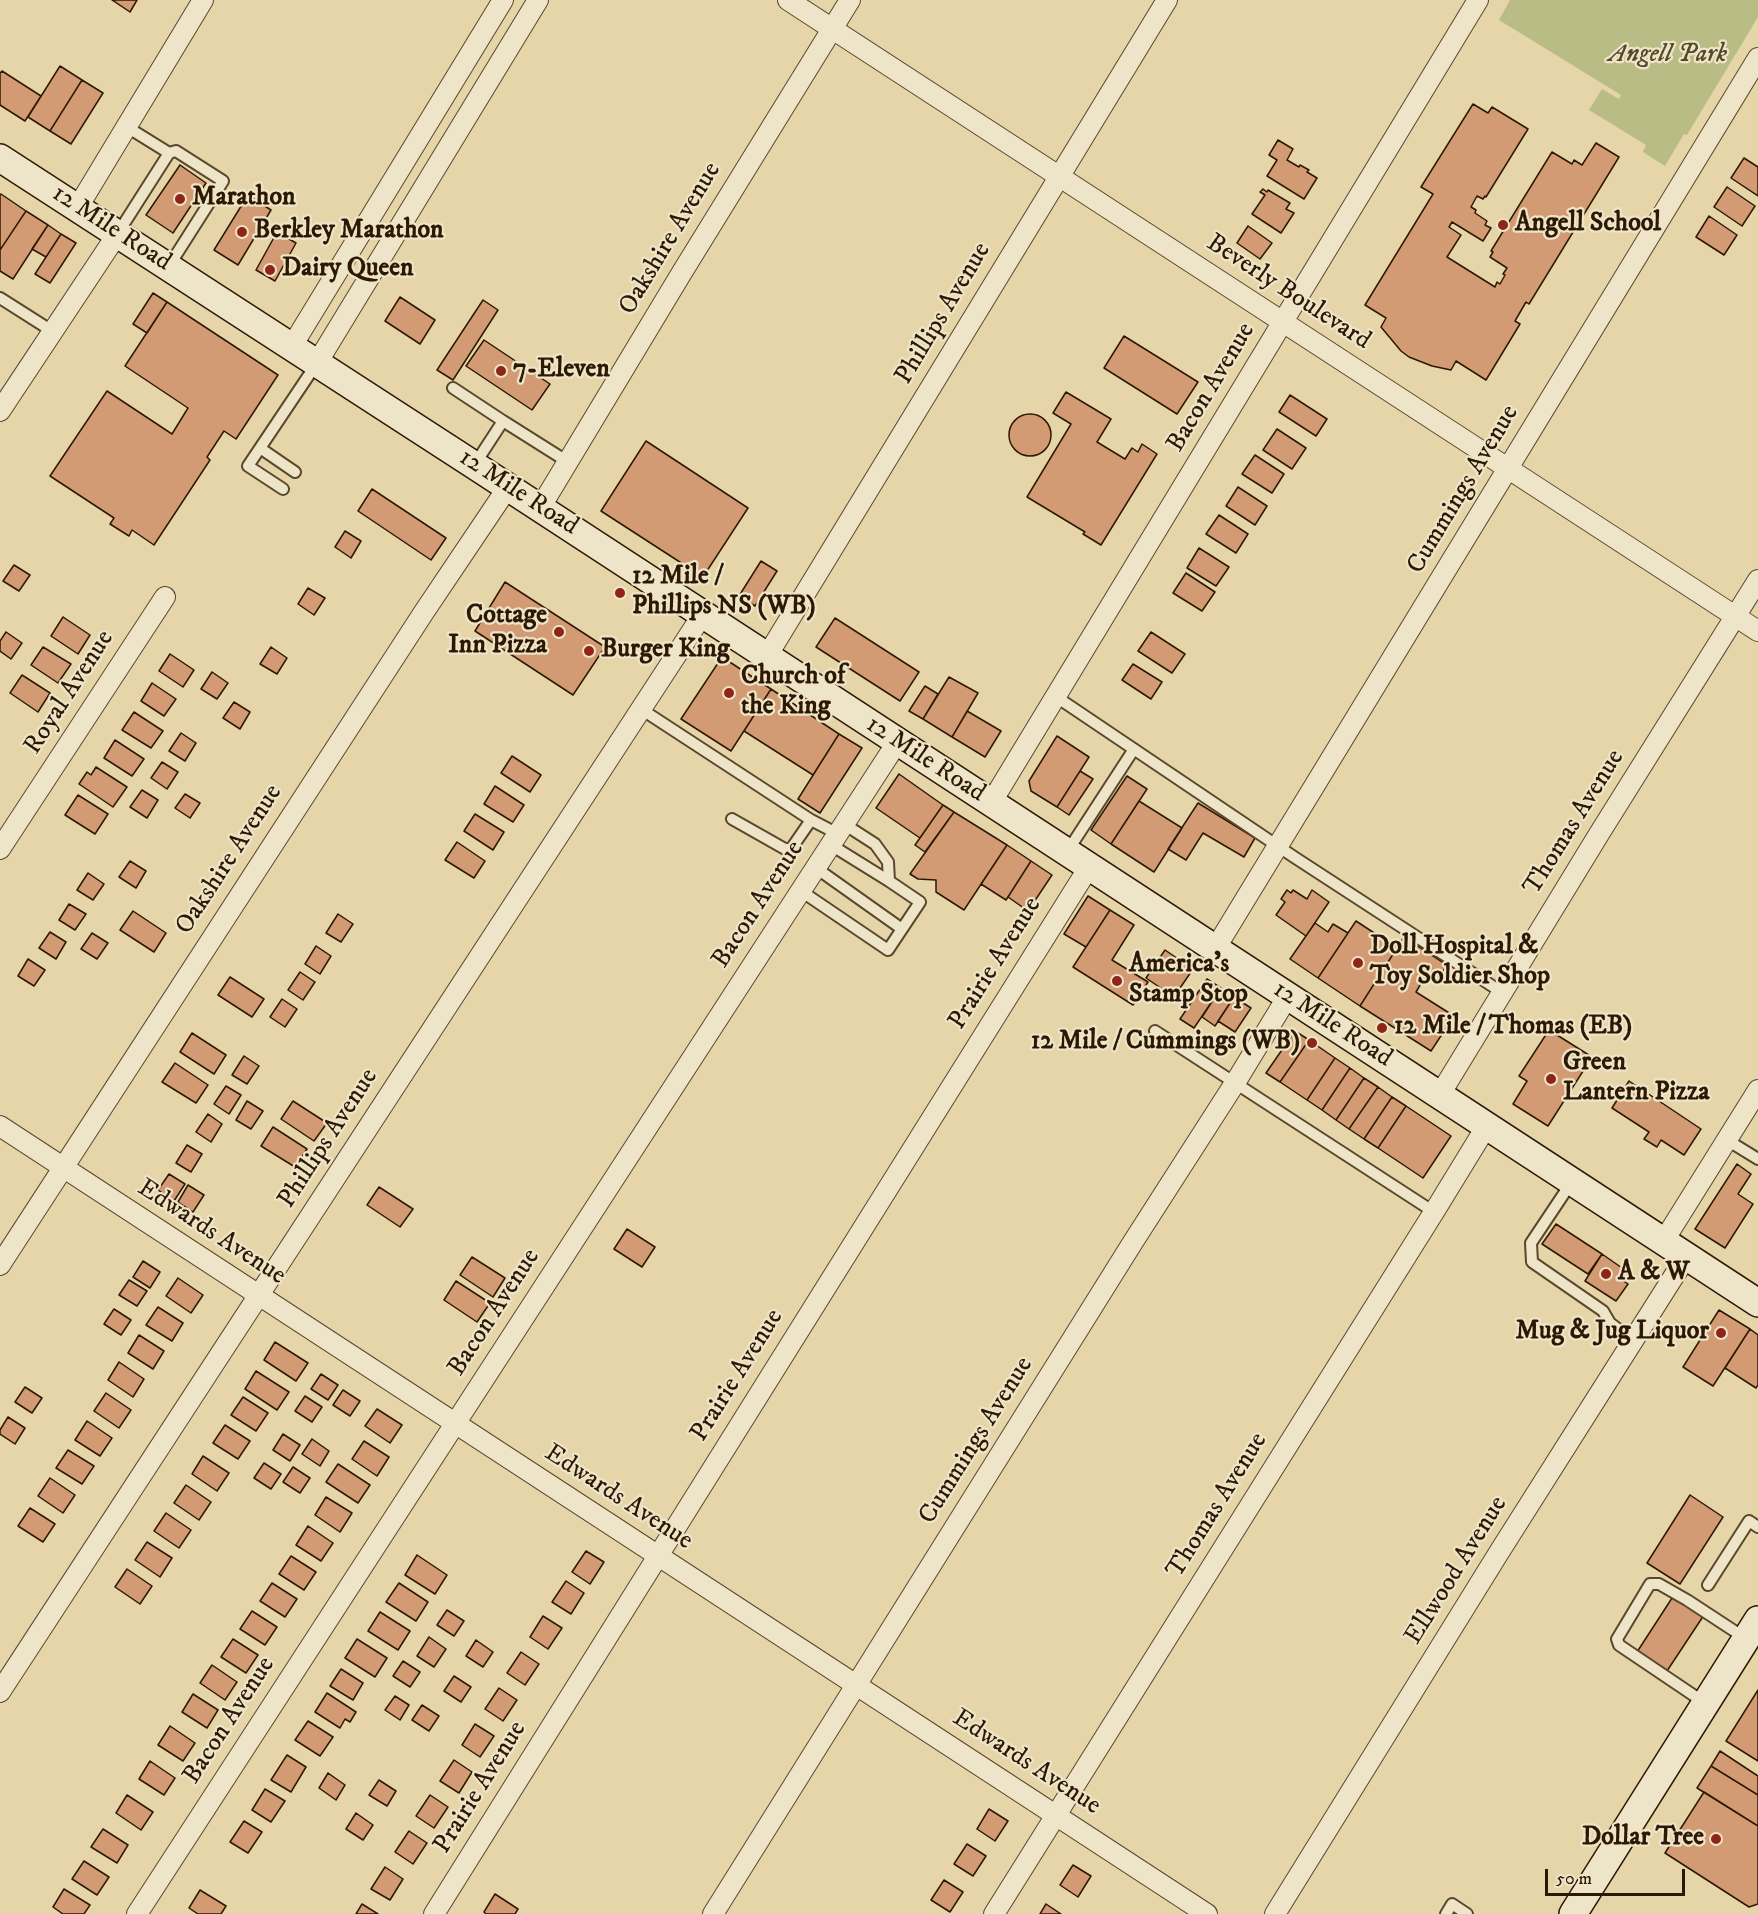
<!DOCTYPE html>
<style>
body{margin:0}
#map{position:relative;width:1758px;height:1914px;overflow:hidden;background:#e5d5a9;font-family:"IM FELL DW Pica",serif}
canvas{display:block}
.scale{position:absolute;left:1545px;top:1869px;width:140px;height:27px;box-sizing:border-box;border:3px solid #2c1803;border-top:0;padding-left:8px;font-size:18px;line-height:21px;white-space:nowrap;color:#2c1803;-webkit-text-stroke:4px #eee4c7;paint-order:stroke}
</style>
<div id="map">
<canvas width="1758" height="1914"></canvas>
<div class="scale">50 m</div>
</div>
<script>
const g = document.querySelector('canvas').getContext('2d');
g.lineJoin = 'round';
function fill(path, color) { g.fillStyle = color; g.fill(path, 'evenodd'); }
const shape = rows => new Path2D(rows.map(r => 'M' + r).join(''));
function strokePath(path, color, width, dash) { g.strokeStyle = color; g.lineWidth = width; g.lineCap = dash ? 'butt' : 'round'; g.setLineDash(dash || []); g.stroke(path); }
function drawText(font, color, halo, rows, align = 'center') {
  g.font = font + ' "IM FELL DW Pica",serif'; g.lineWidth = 4.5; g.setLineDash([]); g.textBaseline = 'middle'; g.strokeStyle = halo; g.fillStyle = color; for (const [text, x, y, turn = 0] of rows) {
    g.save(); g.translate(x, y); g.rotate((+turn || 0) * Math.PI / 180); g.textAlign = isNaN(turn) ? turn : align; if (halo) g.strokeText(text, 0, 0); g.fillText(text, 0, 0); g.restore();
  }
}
const green = shape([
 [1510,0,1758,0,1758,17,1687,135,1684,134,1665,166,1643,152,1646,145,1589,110,1602,89,1619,99,1621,95,1499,20]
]);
const building = shape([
 [112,0,137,0,130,12,112,0],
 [60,66,82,80,50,131,28,117,60,66],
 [2,71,41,96,25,121,0,105,0,73,2,71],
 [82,80,103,93,71,144,50,131,82,80],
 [1473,104,1488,113,1492,107,1528,129,1486,197,1485,196,1483,199,1477,196,1471,207,1476,210,1475,213,1487,221,1485,225,1491,228,1483,241,1452,222,1449,227,1461,235,1447,257,1495,287,1497,282,1500,284,1505,275,1503,274,1507,268,1490,257,1493,252,1491,251,1552,152,1572,164,1574,160,1582,165,1596,143,1619,157,1529,304,1526,302,1515,321,1520,324,1486,380,1456,361,1451,370,1432,366,1409,357,1401,351,1381,327,1386,318,1365,305,1433,194,1421,187,1473,104],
 [1278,140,1293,149,1287,160,1299,167,1300,165,1309,170,1307,172,1317,178,1304,199,1267,176,1277,160,1269,155,1278,140],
 [1744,158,1758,167,1758,196,1731,178,1744,158],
 [180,165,206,183,173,233,146,215,180,165],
 [1727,187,1755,206,1742,226,1714,207,1727,187],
 [1263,189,1267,192,1268,190,1290,203,1286,209,1294,213,1281,233,1252,214,1265,195,1260,192,1263,189],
 [1,194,26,211,0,250,0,195,1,194],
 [248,195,271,210,238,265,214,250,248,195],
 [26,211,48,225,13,279,0,271,0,250,26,211],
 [1709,216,1737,235,1724,255,1696,237,1709,216],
 [48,225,61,234,46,257,32,249,48,225],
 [1248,226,1272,243,1260,259,1237,243,1248,226],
 [277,232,296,243,275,281,256,270,277,232],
 [61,234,76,243,50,283,35,274,61,234],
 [153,293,167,302,147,333,133,324,153,293],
 [400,297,435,320,420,344,385,321,400,297],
 [483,300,498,310,453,380,437,370,483,300],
 [167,302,278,375,236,439,224,431,207,457,210,460,154,545,132,530,129,536,110,524,114,518,50,476,107,391,172,434,188,408,125,366,167,302],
 [1124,336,1198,382,1177,414,1104,368,1124,336],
 [484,340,550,384,532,410,466,366,484,340],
 [1066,392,1111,419,1097,442,1125,459,1132,448,1138,452,1142,444,1157,454,1101,545,1083,534,1085,532,1027,497,1071,424,1053,413,1066,392],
 [1290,395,1327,419,1316,436,1279,412,1290,395],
 '1009 435a21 21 0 1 1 42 0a21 21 0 1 1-42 0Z',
 [1277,429,1306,448,1292,469,1263,450,1277,429],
 [646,441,748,508,703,577,601,511,646,441],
 [1255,455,1284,474,1272,493,1242,474,1255,455],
 [1238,487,1267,506,1255,525,1226,506,1238,487],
 [372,489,446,538,431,560,358,511,372,489],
 [1219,515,1248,534,1236,553,1206,534,1219,515],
 [345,531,361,541,351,558,335,547,345,531],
 [1199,548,1229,567,1216,586,1187,568,1199,548],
 [761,561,777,571,755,606,739,596,761,561],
 [14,565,30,575,19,591,3,581,14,565],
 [1186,573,1215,592,1202,611,1173,593,1186,573],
 [505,582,605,647,573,695,475,631,505,582],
 [308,588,325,598,314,615,298,604,308,588],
 [63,617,90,635,78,654,51,636,63,617],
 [835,618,919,672,900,701,816,647,835,618],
 [6,632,22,643,11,659,0,651,0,641,6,632],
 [1151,632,1185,654,1172,673,1138,651,1151,632],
 [43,647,71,664,58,683,31,665,43,647],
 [271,647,287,658,277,674,260,664,271,647],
 [170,654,194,670,183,687,159,671,170,654],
 [722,657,771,689,731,751,681,719,722,657],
 [1133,664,1162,682,1151,699,1122,680,1133,664],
 [212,672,228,683,217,699,201,689,212,672],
 [22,675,50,693,38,712,10,693,22,675],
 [949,677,978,693,952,737,923,719,949,677],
 [152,683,176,699,164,716,141,701,152,683],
 [925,686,938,694,923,719,909,711,925,686],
 [771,689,839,734,813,775,744,731,771,689],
 [234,702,250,712,240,729,223,718,234,702],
 [967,711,1001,731,985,757,952,737,967,711],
 [134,712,163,731,151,748,122,730,134,712],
 [181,733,196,743,185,761,169,751,181,733],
 [839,734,862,748,820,813,798,799,839,734],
 [1057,736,1089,757,1057,807,1031,791,1029,781,1057,736],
 [115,740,144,759,132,776,104,758,115,740],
 [512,756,541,775,530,792,501,773,512,756],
 [162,762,178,772,167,789,151,778,162,762],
 [96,767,127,787,113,807,79,784,87,772,91,775,96,767],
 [1080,771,1093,779,1069,815,1057,807,1080,771],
 [899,774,943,805,920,838,876,808,899,774],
 [1127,776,1147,789,1111,844,1091,830,1127,776],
 [495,786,524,805,513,822,484,804,495,786],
 [142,790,158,800,147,818,130,807,142,790],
 [185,794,200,803,190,818,175,808,185,794],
 [78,795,108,814,95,834,65,815,78,795],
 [1139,801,1182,828,1154,872,1111,844,1139,801],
 [1198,803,1255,838,1244,857,1203,833,1186,860,1168,849,1198,803],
 [943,805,954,812,925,852,915,845,943,805],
 [954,812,1007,845,964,910,936,892,936,880,918,879,910,874,954,812],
 [475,814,504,832,493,850,464,831,475,814],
 [457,842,485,861,474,878,445,860,457,842],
 [1007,845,1031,861,1006,900,981,884,1007,845],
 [130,861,146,871,136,888,119,877,130,861],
 [1031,861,1052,875,1028,911,1008,897,1031,861],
 [88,873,104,884,93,900,77,890,88,873],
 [1287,890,1291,893,1293,890,1307,899,1312,890,1329,902,1306,936,1276,915,1285,902,1281,899,1287,890],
 [1088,896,1110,910,1086,947,1064,934,1088,896],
 [69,904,86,914,75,930,59,920,69,904],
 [1110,910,1134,925,1112,960,1148,982,1133,1005,1073,967,1110,910],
 [133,911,166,933,154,952,120,930,133,911],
 [338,914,353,924,341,942,326,933,338,914],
 [1356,921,1397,948,1360,1006,1318,978,1356,921],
 [1315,923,1328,932,1333,924,1348,933,1318,978,1290,959,1315,923],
 [50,932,66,942,56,959,39,948,50,932],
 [92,933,108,943,97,959,81,949,92,933],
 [1404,937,1447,965,1436,982,1426,975,1416,992,1454,1016,1431,1051,1360,1006,1404,937],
 [316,946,331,956,320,974,305,964,316,946],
 [1165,950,1193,969,1174,997,1146,978,1165,950],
 [28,959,45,970,34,986,18,976,28,959],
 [300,972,315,982,303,1000,288,990,300,972],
 [230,977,264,999,252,1017,218,995,230,977],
 [1207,979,1221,988,1194,1028,1180,1019,1207,979],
 [1221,988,1234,997,1215,1026,1202,1017,1221,988],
 [1234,997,1251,1008,1235,1032,1218,1021,1234,997],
 [282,999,297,1009,285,1027,270,1017,282,999],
 [1549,1030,1592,1057,1548,1126,1513,1104,1527,1081,1519,1076,1549,1030],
 [1295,1031,1309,1040,1280,1082,1266,1073,1295,1031],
 [192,1033,226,1055,214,1074,180,1052,192,1033],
 [1309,1040,1335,1058,1307,1100,1280,1082,1309,1040],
 [244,1056,259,1066,247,1084,232,1075,244,1056],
 [1335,1058,1350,1068,1322,1110,1307,1100,1335,1058],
 [175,1063,208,1085,196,1103,162,1082,175,1063],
 [1350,1068,1364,1078,1336,1120,1322,1110,1350,1068],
 [1364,1078,1378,1087,1349,1129,1336,1120,1364,1078],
 [1629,1081,1701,1129,1684,1155,1661,1140,1657,1147,1644,1139,1649,1132,1612,1108,1629,1081],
 [226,1086,241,1095,229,1114,214,1104,226,1086],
 [1378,1087,1392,1097,1364,1139,1349,1129,1378,1087],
 [1392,1097,1406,1106,1378,1148,1364,1139,1392,1097],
 [247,1101,263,1111,251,1129,236,1120,247,1101],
 [293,1101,327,1123,314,1141,281,1119,293,1101],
 [1406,1106,1451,1136,1423,1178,1378,1148,1406,1106],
 [208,1114,222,1124,211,1142,196,1132,208,1114],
 [273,1127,307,1149,295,1167,261,1146,273,1127],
 [187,1145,202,1154,191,1172,176,1163,187,1145],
 [1737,1164,1751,1174,1738,1194,1753,1204,1725,1248,1695,1229,1737,1164],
 [169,1174,185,1184,174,1201,158,1190,169,1174],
 [188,1185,204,1195,193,1212,178,1202,188,1185],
 [379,1187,413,1209,400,1227,367,1205,379,1187],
 [1556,1224,1602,1254,1588,1274,1542,1244,1556,1224],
 [627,1229,655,1247,642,1267,614,1249,627,1229],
 [1602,1254,1625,1270,1619,1278,1628,1284,1616,1301,1585,1281,1602,1254],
 [472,1257,505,1278,493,1297,460,1275,472,1257],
 [143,1261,160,1272,150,1288,133,1277,143,1261],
 [178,1278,203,1295,191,1313,166,1296,178,1278],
 [129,1280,147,1291,137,1306,119,1295,129,1280],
 [456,1281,490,1303,477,1322,444,1300,456,1281],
 [158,1307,183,1323,172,1341,146,1325,158,1307],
 [114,1309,131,1320,121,1335,104,1324,114,1309],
 [1719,1310,1750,1329,1713,1386,1683,1367,1719,1310],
 [1750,1329,1758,1335,1758,1385,1756,1388,1725,1368,1750,1329],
 [139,1335,164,1351,153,1369,128,1353,139,1335],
 [275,1342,308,1363,296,1381,264,1360,275,1342],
 [119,1362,144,1379,133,1397,108,1380,119,1362],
 [256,1371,289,1392,277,1410,245,1389,256,1371],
 [321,1374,338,1385,328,1400,311,1389,321,1374],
 [25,1387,42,1398,32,1413,15,1402,25,1387],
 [343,1390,360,1401,350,1416,333,1405,343,1390],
 [106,1393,131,1410,119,1428,94,1411,106,1393],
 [305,1396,322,1407,312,1422,295,1411,305,1396],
 [243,1397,268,1413,256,1431,231,1415,243,1397],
 [377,1409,402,1425,390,1443,365,1426,377,1409],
 [8,1417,25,1428,15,1444,0,1434,0,1430,8,1417],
 [87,1421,112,1438,100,1456,75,1440,87,1421],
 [225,1425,250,1441,238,1459,213,1443,225,1425],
 [283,1434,300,1445,290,1461,273,1450,283,1434],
 [312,1439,329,1451,320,1466,302,1454,312,1439],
 [364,1441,389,1457,377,1476,352,1459,364,1441],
 [68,1450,94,1466,82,1484,56,1468,68,1450],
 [203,1456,229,1473,217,1491,192,1474,203,1456],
 [264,1463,281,1474,271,1489,254,1478,264,1463],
 [338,1464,370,1485,358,1503,326,1482,338,1464],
 [293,1467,310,1478,300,1493,283,1482,293,1467],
 [50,1478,75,1495,63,1513,38,1496,50,1478],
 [186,1485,211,1502,199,1520,174,1503,186,1485],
 [1690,1495,1723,1517,1680,1584,1647,1563,1690,1495],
 [326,1497,352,1513,340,1532,315,1515,326,1497],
 [30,1508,55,1524,43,1542,18,1526,30,1508],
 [166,1513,191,1530,179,1548,154,1531,166,1513],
 [308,1526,333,1543,321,1561,296,1545,308,1526],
 [147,1542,172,1558,160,1577,135,1560,147,1542],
 [586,1551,604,1562,590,1584,572,1572,586,1551],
 [417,1555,447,1575,435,1594,405,1575,417,1555],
 [291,1556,316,1572,304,1590,279,1574,291,1556],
 [127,1569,152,1586,140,1604,115,1587,127,1569],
 [566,1581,584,1593,571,1614,552,1602,566,1581],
 [272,1583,297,1599,285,1617,260,1601,272,1583],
 [399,1583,428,1602,416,1621,386,1602,399,1583],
 [1674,1595,1704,1615,1667,1671,1637,1652,1674,1595],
 [447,1610,464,1621,454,1636,437,1625,447,1610],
 [252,1611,277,1627,265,1645,240,1629,252,1611],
 [380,1612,410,1631,398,1650,368,1631,380,1612],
 [543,1616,562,1628,548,1649,530,1637,543,1616],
 [429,1637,446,1649,434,1667,417,1656,429,1637],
 [233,1639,258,1655,246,1673,221,1657,233,1639],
 [357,1639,387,1658,375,1677,345,1658,357,1639],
 [476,1640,493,1652,483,1667,466,1656,476,1640],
 [521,1652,539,1664,525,1685,507,1673,521,1652],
 [403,1661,420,1672,410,1687,393,1676,403,1661],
 [212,1665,237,1682,225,1700,200,1683,212,1665],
 [341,1669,363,1683,353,1700,330,1686,341,1669],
 [454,1676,471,1687,461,1702,444,1691,454,1676],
 [499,1688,517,1700,503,1721,485,1709,499,1688],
 [1758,1690,1758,1761,1726,1741,1758,1690],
 [327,1693,356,1712,350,1722,345,1719,340,1728,315,1712,327,1693],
 [193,1694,218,1710,207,1728,182,1712,193,1694],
 [395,1696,409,1705,400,1720,385,1710,395,1696],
 [422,1705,439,1716,429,1731,412,1720,422,1705],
 [308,1721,333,1737,320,1756,295,1740,308,1721],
 [475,1724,494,1736,480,1757,462,1745,475,1724],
 [170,1726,195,1743,183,1761,158,1745,170,1726],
 [1720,1751,1758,1776,1758,1795,1711,1766,1720,1751],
 [287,1755,306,1767,291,1792,271,1780,287,1755],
 [454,1760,472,1772,459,1793,440,1781,454,1760],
 [150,1761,175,1778,164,1795,139,1779,150,1761],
 [1711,1766,1758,1795,1758,1826,1697,1788,1711,1766],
 [328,1773,345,1785,336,1800,319,1788,328,1773],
 [379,1780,396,1791,387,1806,369,1795,379,1780],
 [265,1789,285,1801,271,1822,252,1810,265,1789],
 [1704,1792,1758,1826,1758,1904,1749,1907,1665,1853,1704,1792],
 [127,1795,153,1812,141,1830,116,1813,127,1795],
 [430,1795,448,1807,434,1828,416,1816,430,1795],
 [989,1809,1008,1821,995,1841,977,1829,989,1809],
 [356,1813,373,1825,363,1840,346,1829,356,1813],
 [244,1821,262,1832,248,1853,230,1842,244,1821],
 [103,1829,128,1845,117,1863,91,1847,103,1829],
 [409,1831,427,1843,413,1864,395,1852,409,1831],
 [967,1844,986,1856,973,1876,954,1864,967,1844],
 [84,1861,109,1877,97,1895,72,1879,84,1861],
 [1073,1865,1091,1876,1078,1897,1060,1885,1073,1865],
 [385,1867,403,1879,390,1900,371,1889,385,1867],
 [944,1880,963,1892,950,1912,931,1900,944,1880],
 [64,1889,90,1905,84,1914,63,1914,53,1907,64,1889],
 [200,1890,226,1906,221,1914,198,1914,189,1908,200,1890],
 [495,1894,518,1909,515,1914,486,1914,484,1912,495,1894],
 [362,1904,378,1914,356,1914,362,1904],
 [1046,1904,1061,1914,1040,1914,1046,1904]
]);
const lane = shape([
 [127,127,169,153,176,151,223,181,169,266],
 [118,233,169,153],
 [0,298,52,331],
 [453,388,503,421],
 [260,448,295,472],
 [475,464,503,421,568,462],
 [283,489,248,466,317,363],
 [1055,696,1294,857,1503,993],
 [641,709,811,820,838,834],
 [732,819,785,849,791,849,811,820],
 [831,845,889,881],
 [1067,852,1134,749],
 [816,868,902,929],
 [801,891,888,950,920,902,889,881,888,862,875,844,844,824],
 [1155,1031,1434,1212],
 [1727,1140,1758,1159],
 [1571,1183,1531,1243,1532,1262,1603,1311,1610,1323,1634,1341],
 [1708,1585,1749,1521,1758,1527],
 [1705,1703,1619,1645,1617,1639,1650,1584,1659,1584,1687,1600,1745,1638],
 [1446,1914,1452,1904,1467,1914]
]);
const street = shape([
 [788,0,1758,631],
 [78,207,203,0],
 [292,346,503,0],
 [317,363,538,0],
 [0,411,118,233],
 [540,508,681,274,850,0],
 [767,656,1167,0],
 [991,803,1478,0],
 [0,849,165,597],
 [1215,949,1758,58],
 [1439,1096,1599,834,1758,580],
 [0,1126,1207,1914],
 [1663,1242,1758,1090],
 [0,1265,424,612,508,487],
 [0,1692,703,614],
 [137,1914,898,741],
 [434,1914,1089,867],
 [713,1914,1133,1242,1235,1083,1288,996],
 [994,1914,1434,1212,1486,1127],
 [1275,1914,1498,1554,1686,1257]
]);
const secondary = shape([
 [0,158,474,465,1758,1303],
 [1573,1914,1758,1620]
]);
const markers = [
 [180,199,6,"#8f2418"],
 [1503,225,6,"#8f2418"],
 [242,232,6,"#8f2418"],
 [270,270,6,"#8f2418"],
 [501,371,6,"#8f2418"],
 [620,593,6,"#8f2418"],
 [559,632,6,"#8f2418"],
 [589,651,6,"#8f2418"],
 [729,693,6,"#8f2418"],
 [1358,963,6,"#8f2418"],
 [1117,981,6,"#8f2418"],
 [1382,1028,6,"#8f2418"],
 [1312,1043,6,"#8f2418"],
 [1551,1079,6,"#8f2418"],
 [1606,1274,6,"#8f2418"],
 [1721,1333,6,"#8f2418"],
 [1716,1839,6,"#8f2418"]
];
const parkNames = [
 ["Angell Park",1668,56]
];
const poiNames = [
 ["Marathon",192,199],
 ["Angell School",1515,225],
 ["Berkley Marathon",254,232],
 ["Dairy Queen",282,270],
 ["7-Eleven",513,371],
 ["12 Mile /",632,578],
 ["Phillips NS (WB)",632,608],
 ["Cottage",547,617,"right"],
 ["Inn Pizza",547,647,"right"],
 ["Burger King",601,651],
 ["Church of",741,678],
 ["the King",741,708],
 ["Doll Hospital &",1370,948],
 ["Toy Soldier Shop",1370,978],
 ["America's",1129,966],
 ["Stamp Stop",1129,996],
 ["12 Mile / Thomas (EB)",1394,1028],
 ["12 Mile / Cummings (WB)",1300,1043,"right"],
 ["Green",1563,1064],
 ["Lantern Pizza",1563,1094],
 ["A & W",1618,1274],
 ["Mug & Jug Liquor",1709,1333,"right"],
 ["Dollar Tree",1704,1839,"right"]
];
const streetNames = [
 ["12 Mile Road",111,229,33],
 ["Oakshire Avenue",671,239,-59],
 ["Beverly Boulevard",1288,293,33],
 ["Phillips Avenue",944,314,-59],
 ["Bacon Avenue",1212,388,-59],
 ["Cummings Avenue",1464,490,-59],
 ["12 Mile Road",518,493,33],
 ["Royal Avenue",70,693,-57],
 ["12 Mile Road",925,760,33],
 ["Thomas Avenue",1575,823,-58],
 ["Oakshire Avenue",230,860,-57],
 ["Bacon Avenue",759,905,-57],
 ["Prairie Avenue",996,964,-58],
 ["12 Mile Road",1332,1025,33],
 ["Phillips Avenue",329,1139,-57],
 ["Edwards Avenue",211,1233,33],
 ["Bacon Avenue",495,1313,-57],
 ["Prairie Avenue",738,1376,-58],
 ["Cummings Avenue",977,1441,-58],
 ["Edwards Avenue",618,1498,33],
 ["Thomas Avenue",1218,1506,-58],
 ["Ellwood Avenue",1457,1571,-58],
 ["Bacon Avenue",230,1721,-57],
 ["Edwards Avenue",1026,1763,33],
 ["Prairie Avenue",481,1788,-58]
];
fill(green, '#b9bc85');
fill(building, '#d39b73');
strokePath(building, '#2c1803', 1.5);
strokePath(lane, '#5a472c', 14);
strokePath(street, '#5a472c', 22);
strokePath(secondary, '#2c1803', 30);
strokePath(lane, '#eee4c7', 10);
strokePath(street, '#eee4c7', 20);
strokePath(secondary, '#eee4c7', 27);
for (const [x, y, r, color] of markers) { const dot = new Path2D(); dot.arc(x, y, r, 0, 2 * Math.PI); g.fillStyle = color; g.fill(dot); strokePath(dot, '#eee4c7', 2); }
drawText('italic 26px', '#56492a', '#eee4c7', parkNames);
drawText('bold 26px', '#2c1803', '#eee4c7', poiNames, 'left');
drawText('26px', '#2c1803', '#eee4c7', streetNames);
</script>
